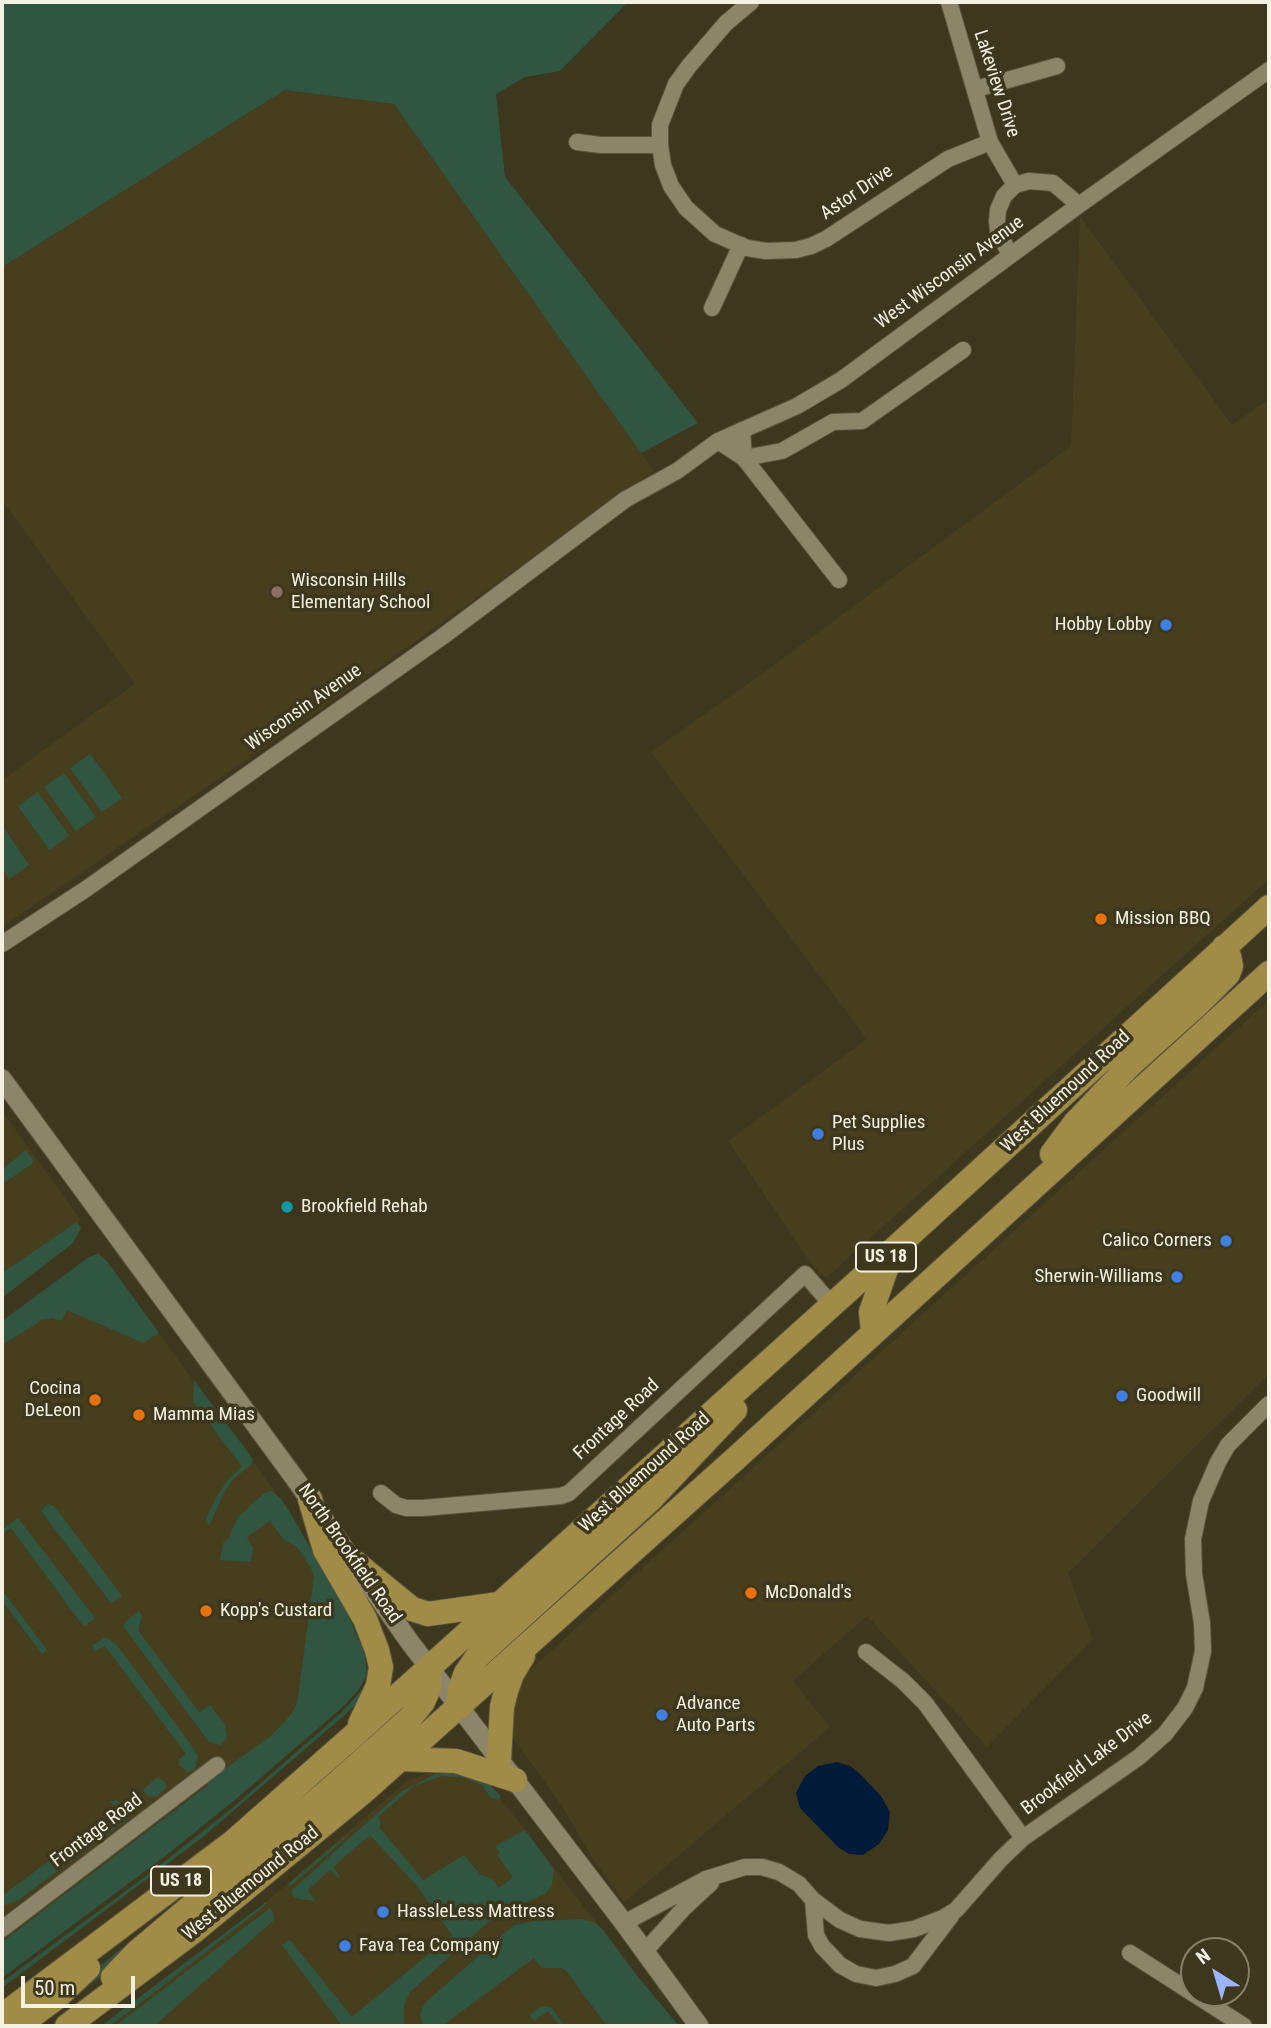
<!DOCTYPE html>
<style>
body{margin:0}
#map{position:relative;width:1271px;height:2028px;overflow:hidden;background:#3d371d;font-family:"Roboto Condensed",sans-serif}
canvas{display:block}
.frame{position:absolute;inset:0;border:4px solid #f5f1e2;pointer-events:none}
.north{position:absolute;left:1180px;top:1937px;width:70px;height:70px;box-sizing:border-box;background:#3d371d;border:2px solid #87816c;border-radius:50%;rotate:323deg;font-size:19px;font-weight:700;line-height:28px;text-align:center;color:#f5f1e2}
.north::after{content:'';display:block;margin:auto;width:24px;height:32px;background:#9cb4fd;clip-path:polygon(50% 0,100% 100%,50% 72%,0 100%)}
.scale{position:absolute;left:21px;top:1976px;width:114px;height:32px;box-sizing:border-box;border:4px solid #f5f1e2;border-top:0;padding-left:9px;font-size:21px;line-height:24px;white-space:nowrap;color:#f5f1e2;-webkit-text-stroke:5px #3d371d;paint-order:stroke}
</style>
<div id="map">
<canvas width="1271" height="2028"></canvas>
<div class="frame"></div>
<div class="north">N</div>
<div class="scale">50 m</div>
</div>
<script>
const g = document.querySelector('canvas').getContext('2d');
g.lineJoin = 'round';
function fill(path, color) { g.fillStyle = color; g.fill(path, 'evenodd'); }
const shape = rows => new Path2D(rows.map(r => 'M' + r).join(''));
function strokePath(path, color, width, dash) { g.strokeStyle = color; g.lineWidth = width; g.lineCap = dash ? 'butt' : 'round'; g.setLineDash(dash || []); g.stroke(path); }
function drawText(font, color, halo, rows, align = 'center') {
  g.font = font + ' "Roboto Condensed",sans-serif'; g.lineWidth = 7; g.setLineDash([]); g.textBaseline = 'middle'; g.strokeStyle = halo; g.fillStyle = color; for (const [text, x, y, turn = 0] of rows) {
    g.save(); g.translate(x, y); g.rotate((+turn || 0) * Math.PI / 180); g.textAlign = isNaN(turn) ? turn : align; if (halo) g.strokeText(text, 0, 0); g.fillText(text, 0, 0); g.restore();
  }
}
const built = shape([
 [285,90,394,104,654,471,328,704,2,927,2,780,135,684,2,500,2,267],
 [1080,216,1232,425,1269,399,1269,879,827,1277,820,1274,808,1259,728,1141,867,1039,651,752,763,673,1071,446],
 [1269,1000,1269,1374,1068,1573,1093,1640,987,1747,867,1616,793,1681,830,1727,624,1902,592,1858,562,1806,515,1741,510,1728,519,1680],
 [2,1111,81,1220,2,1279],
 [99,1252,274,1490,320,1572,303,1718,2,1950,2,1324],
 [439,1768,492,1787,638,1977,679,2026,101,2026,266,1902,400,1787,410,1780]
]);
const green = shape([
 [2,2,628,2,560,71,525,77,496,94,505,177,698,423,641,453,394,104,285,90,2,267],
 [90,754,122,798,102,812,70,768],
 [64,773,96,817,76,831,44,787],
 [38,792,69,836,49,850,18,806],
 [2,825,29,865,9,879,2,869],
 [26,1150,33,1160,32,1164,2,1184,2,1170],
 [77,1222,81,1228,73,1243,2,1298,2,1273],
 [98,1254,107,1261,159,1333,143,1343,67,1310,61,1321,53,1318,42,1320,2,1345,2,1321,89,1257],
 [194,1380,253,1459,250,1466,234,1478,225,1491,209,1526,206,1518,217,1496,230,1477,242,1467,193,1401],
 [271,1491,281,1499,291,1514,349,1617,365,1655,367,1675,359,1689,345,1705,236,1799,164,1857,2,1978,2,1942,207,1786,215,1776,271,1736,289,1717,297,1704,312,1593,314,1577,311,1568,297,1547,284,1540,270,1521,247,1537,253,1548,251,1562,220,1560,223,1543,228,1539,238,1517,263,1494],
 [48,1504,54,1506,122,1596,111,1603,41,1511],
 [18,1518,95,1618,84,1627,11,1528,2,1534,2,1530],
 [2,1590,47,1650,42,1654,2,1600],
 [139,1611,142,1616,138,1630,199,1712,210,1705,225,1725,227,1738,221,1745,209,1742,124,1627,125,1622],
 [105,1637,116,1644,192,1746,198,1756,195,1769,188,1772,179,1765,178,1760,186,1754,105,1646,94,1651,92,1646],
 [371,1649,367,1693,347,1713,203,1837,2,1988,2,1982,146,1876,231,1809,343,1711,367,1684],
 [455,1772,486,1781,501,1796,498,1800,490,1797,482,1785,466,1778,442,1776,414,1786,378,1817,381,1823,379,1827,423,1880,464,1855,480,1874,492,1879,499,1888,513,1877,497,1855,500,1853,495,1846,525,1830,554,1869,552,1885,545,1894,496,1915,410,1992,404,2006,404,2026,342,2026,282,1945,288,1940,291,1941,352,2017,452,1935,417,1886,370,1835,333,1867,340,1876,338,1878,330,1870,308,1890,315,1901,299,1899,294,1897,291,1891,401,1792,436,1774],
 [158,1777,165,1782,166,1788,157,1796,148,1797,143,1790],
 [117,1800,127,1810,128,1819,17,1901,2,1906,2,1896,120,1808,109,1802],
 [356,1827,328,1854,289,1887,288,1884],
 [266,1902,267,1904,150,1996,109,2026,101,2026],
 [175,1905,178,1910,58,2012,39,2026,26,2026],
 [270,1908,274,1914,274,1920,154,2026,115,2026],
 [582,1919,595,1923,603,1930,638,1977,679,2026,607,2026,567,1972,562,1968,542,1968,534,1958,442,2026,424,2026,420,2016,422,2008,427,2001,514,1925,535,1921],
 [542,2006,551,2007,565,2026,560,2026,548,2011,534,2021,529,2015]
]);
const water = shape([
 [837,1762,850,1766,859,1773,881,1796,890,1812,888,1830,879,1844,863,1855,849,1854,838,1847,800,1808,796,1793,805,1776,818,1766]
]);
const minor = shape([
 [751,2,726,23,689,66,676,84,660,125,660,145,663,165,671,186,686,208,715,234,747,248,766,251,796,250,811,246,826,239,948,159,990,142],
 [949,2,990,142,1015,185],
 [976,89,1057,66],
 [577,142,601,145,660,145],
 [1010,255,998,231,997,221,998,210,1004,196,1015,185,1029,181,1053,183,1079,205],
 [712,308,741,245],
 [718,441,744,458,742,430],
 [839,580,744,458,782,451,833,422,862,421,963,350],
 [2,944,86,889,442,637,626,499,677,471,718,441,797,406,841,380,1079,205,1269,70],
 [381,1493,396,1505,406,1508,423,1508,561,1496,569,1493,805,1274,832,1305],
 [866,1652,903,1681,925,1703,1023,1838],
 [813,1900,816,1935,822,1946,840,1965,856,1974,876,1978,895,1974,913,1966,951,1916],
 [624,1923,706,1879,745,1867,762,1867,779,1872,799,1884,813,1900,840,1920,860,1929,889,1933,914,1929,943,1918,956,1910,1001,1859,1023,1838,1139,1757,1165,1734,1185,1708,1195,1688,1203,1651,1202,1623,1194,1574,1193,1539,1201,1501,1218,1462,1228,1445,1269,1404],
 [2,1929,217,1765],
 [645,1951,684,1908,711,1883],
 [1130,1953,1244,2026]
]);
const tertiary = shape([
 [2,1079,296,1480,409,1641,624,1923,699,2026]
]);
const primary = shape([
 [1052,1154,1075,1123,1131,1064,1199,1003,1228,974,1231,966,1229,956,1224,947],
 [873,1332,871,1312,891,1255],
 [310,1499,325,1550,365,1619,377,1650,381,1667,378,1686,360,1724],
 [351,1559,412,1609,428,1614,499,1604],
 [459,1707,460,1689,466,1673,477,1657,651,1499,735,1410],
 [400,1759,456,1761,515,1780],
 [499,1759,502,1707,506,1691,512,1674,523,1656],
 [113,1977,137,1952,327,1792,410,1718,423,1702,429,1688,430,1667],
 [2,2016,233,1842,352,1737,892,1251,1269,907],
 [18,2026,56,1998,88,1968],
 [67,2026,194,1931,362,1793,734,1460,1269,973]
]);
const markers = [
 [277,592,7,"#8d6e63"],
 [1166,625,7,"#3f7fe0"],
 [1101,919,7,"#e8710a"],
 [818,1134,7,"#3f7fe0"],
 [287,1207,7,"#0f9aa8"],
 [1226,1241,7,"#3f7fe0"],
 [1177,1277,7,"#3f7fe0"],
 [1122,1396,7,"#3f7fe0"],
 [95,1400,7,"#e8710a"],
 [139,1415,7,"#e8710a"],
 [751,1593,7,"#e8710a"],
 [206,1611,7,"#e8710a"],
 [662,1715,7,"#3f7fe0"],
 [383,1912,7,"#3f7fe0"],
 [345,1946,7,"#3f7fe0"]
];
const shields = [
 [886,1257,60],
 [181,1881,60]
];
const shieldNames = [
 ["US 18",886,1257],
 ["US 18",181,1881]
];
const streetNames = [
 ["Lakeview Drive",996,84,72],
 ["Astor Drive",857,193,-34],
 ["West Wisconsin Avenue",950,273,-36],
 ["Wisconsin Avenue",304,708,-35],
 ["West Bluemound Road",1066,1092,-43],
 ["Frontage Road",617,1420,-43],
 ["West Bluemound Road",645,1473,-42],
 ["North Brookfield Road",349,1554,55],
 ["Brookfield Lake Drive",1087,1764,-37],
 ["Frontage Road",97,1831,-37],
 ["West Bluemound Road",251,1884,-39]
];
const poiNames = [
 ["Wisconsin Hills",291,581],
 ["Elementary School",291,603],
 ["Hobby Lobby",1152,625,"right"],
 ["Mission BBQ",1115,919],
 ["Pet Supplies",832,1123],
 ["Plus",832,1145],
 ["Brookfield Rehab",301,1207],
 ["Calico Corners",1212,1241,"right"],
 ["Sherwin-Williams",1163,1277,"right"],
 ["Cocina",81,1389,"right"],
 ["DeLeon",81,1411,"right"],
 ["Goodwill",1136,1396],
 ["Mamma Mias",153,1415],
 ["McDonald's",765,1593],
 ["Kopp's Custard",220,1611],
 ["Advance",676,1704],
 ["Auto Parts",676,1726],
 ["HassleLess Mattress",397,1912],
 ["Fava Tea Company",359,1946]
];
fill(built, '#463e1d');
fill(green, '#305642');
fill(water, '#001a39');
strokePath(minor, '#5a553e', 18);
strokePath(tertiary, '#5a553e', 21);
strokePath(primary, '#5a553e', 26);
strokePath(minor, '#8c8569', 16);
strokePath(tertiary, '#8c8569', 19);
strokePath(primary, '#a08c47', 24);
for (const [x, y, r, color] of markers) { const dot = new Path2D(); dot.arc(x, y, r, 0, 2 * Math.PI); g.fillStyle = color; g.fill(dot); strokePath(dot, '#3d371d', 2.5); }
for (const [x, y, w] of shields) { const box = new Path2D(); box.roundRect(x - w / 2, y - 14.5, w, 29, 5); g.fillStyle = '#3d371d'; g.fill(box); strokePath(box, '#f5f1e2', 2); }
drawText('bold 18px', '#f5f1e2', null, shieldNames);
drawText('19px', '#f5f1e2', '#3d371d', streetNames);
drawText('19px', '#f5f1e2', '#3d371d', poiNames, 'left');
</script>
